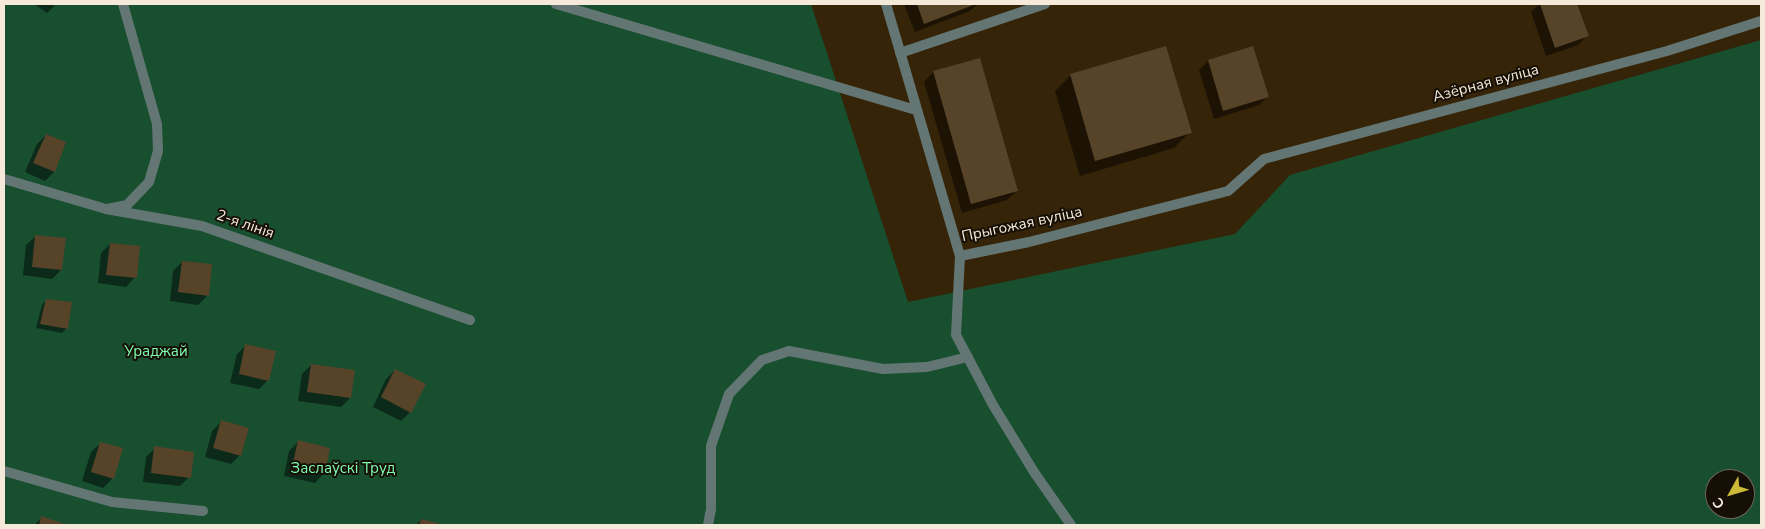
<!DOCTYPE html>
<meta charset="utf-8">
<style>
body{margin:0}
#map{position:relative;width:1765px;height:529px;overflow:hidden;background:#352408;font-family:"Nunito Sans",sans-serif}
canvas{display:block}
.frame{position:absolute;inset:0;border:5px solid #f5eada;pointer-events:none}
.north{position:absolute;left:1705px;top:469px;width:50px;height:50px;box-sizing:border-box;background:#160f05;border:1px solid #6f675a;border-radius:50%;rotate:231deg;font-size:14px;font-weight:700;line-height:20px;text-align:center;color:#f5eada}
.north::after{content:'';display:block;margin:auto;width:18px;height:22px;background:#cdb938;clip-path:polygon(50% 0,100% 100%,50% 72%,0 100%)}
</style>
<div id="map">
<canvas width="1765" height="529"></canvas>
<div class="frame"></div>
<div class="north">С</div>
</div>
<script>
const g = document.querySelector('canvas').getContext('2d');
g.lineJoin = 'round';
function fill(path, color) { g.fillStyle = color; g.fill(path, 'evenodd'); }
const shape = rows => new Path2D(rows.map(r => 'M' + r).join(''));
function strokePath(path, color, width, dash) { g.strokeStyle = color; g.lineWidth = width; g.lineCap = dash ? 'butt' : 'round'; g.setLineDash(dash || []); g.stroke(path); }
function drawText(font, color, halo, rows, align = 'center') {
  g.font = font + ' "Nunito Sans",sans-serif'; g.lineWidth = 4; g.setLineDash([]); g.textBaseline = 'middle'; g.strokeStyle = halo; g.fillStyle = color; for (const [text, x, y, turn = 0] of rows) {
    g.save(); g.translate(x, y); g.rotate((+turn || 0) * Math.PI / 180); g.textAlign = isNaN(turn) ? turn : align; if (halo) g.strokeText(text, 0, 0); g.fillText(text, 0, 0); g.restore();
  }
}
const green = shape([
 [4,4,811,4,908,302,1235,234,1290,175,1761,40,1761,525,4,525],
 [1715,479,1745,479,1745,509,1715,509]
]);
const shadow = shape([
 [34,4,56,4,47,13],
 [904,4,977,4,970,11,915,32],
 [1539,4,1576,4,1587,36,1578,45,1546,56,1531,12],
 [979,59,1017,191,1007,200,962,213,924,82,933,72],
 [1208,61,1268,96,1259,105,1214,119,1199,70],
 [1071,75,1190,132,1174,148,1080,176,1055,91],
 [46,135,54,172,45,181,25,172,37,144],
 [36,236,61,270,52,279,23,275,26,245],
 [110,244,135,277,126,287,98,283,101,253],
 [182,262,207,296,198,305,170,301,173,271],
 [46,301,67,328,62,333,36,328,42,305],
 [246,345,268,380,259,389,230,383,237,354],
 [311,365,350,398,341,407,298,401,302,374],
 [395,370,410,412,401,421,373,407,386,379],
 [221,422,240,455,231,464,205,457,212,431],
 [298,442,324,473,315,483,284,476,289,451],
 [101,443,121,449,112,479,103,488,82,481,91,452],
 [155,448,189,477,180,486,143,482,146,457],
 [42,518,65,525,34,525],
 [421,520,442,525,416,525]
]);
const building = shape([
 [917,4,976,4,924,24],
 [1540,4,1577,4,1589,36,1555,48],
 [1166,46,1192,133,1095,161,1070,74],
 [1253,46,1269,97,1223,111,1208,60],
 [980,58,1018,191,971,204,933,71],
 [46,134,66,142,55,172,33,163],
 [35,235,66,238,62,270,32,267],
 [110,243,140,246,137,278,106,275],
 [182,261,212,264,209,296,178,292],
 [46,299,72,302,68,329,40,324],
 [245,344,276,351,269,381,239,374],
 [311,364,355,370,351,398,307,392],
 [395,369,426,384,411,413,381,397],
 [221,420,249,428,241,456,213,448],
 [298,440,330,448,325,474,292,467],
 [100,442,123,448,114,479,91,472],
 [154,446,194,452,191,478,151,473],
 [41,516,68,525,39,525],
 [421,519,445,525,419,525]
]);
const lane = shape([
 [556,4,916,110],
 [900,53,1045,4],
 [107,209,127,205,149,182,158,151,157,124,123,4],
 [4,471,112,502,203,511],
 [711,509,711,446,729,394,762,360,789,351,883,369,927,367,968,357]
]);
const street = shape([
 [886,4,960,256,956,335,993,405,1034,472,1071,525],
 [4,179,106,209,202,226,470,320],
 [960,256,1029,242,1228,191,1264,159,1667,51,1761,21],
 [708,525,711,509]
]);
const streetNames = [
 ["Азёрная вуліца",1486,84,-15],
 ["2-я лінія",245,225,19],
 ["Прыгожая вуліца",1022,225,-12]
];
const parkNames = [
 ["Ураджай",156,352],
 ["Заслаўскі Труд",343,469]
];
fill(green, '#174f2f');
fill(shadow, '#0007');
fill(building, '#564328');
strokePath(lane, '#647674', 10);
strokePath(street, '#647674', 10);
drawText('15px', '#f5eada', '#160f05', streetNames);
drawText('15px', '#7ffdaf', '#160f05', parkNames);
</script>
